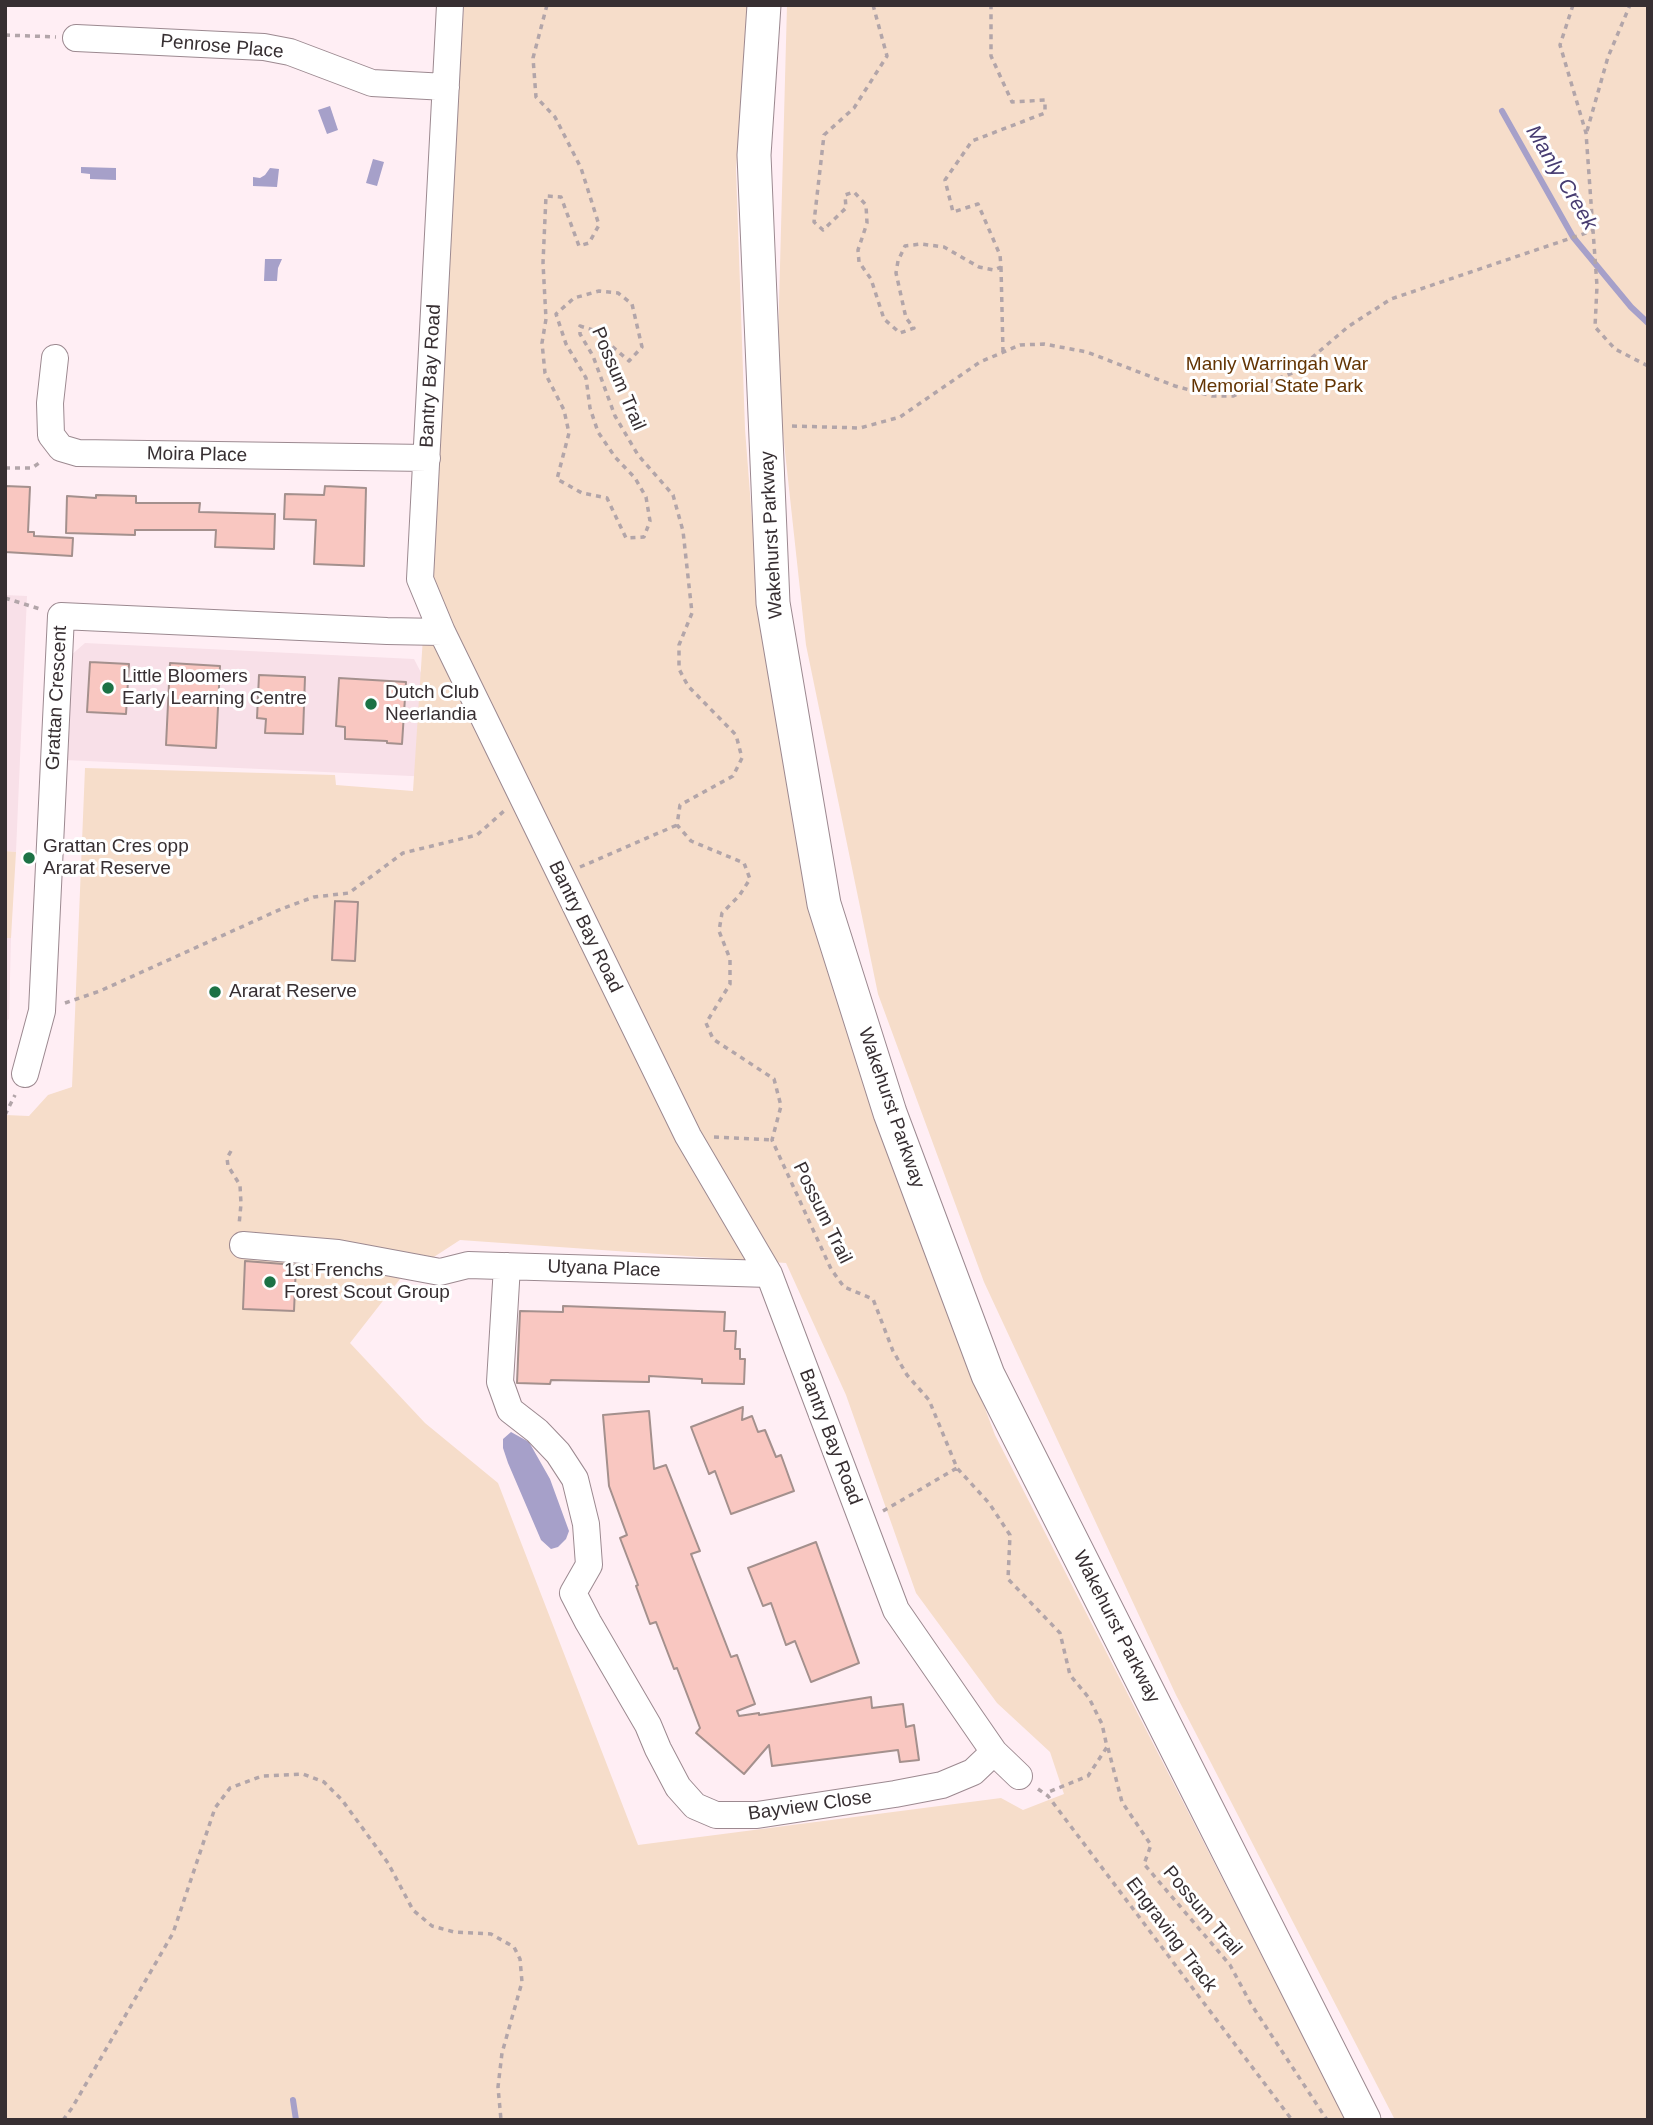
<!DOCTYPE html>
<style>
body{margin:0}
#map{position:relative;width:1653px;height:2125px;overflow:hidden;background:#ffeef4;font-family:Arial,sans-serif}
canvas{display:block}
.frame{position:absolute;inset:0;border:7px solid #372f32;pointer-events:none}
</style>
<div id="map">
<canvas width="1653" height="2125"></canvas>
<div class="frame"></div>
</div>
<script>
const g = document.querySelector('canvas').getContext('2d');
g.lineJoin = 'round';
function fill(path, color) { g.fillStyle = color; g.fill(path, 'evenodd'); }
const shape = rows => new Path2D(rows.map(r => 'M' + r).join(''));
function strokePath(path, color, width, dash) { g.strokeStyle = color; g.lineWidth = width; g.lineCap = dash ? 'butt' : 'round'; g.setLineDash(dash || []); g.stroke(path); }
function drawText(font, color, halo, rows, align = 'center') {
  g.font = font + ' Arial,sans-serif'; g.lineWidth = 6; g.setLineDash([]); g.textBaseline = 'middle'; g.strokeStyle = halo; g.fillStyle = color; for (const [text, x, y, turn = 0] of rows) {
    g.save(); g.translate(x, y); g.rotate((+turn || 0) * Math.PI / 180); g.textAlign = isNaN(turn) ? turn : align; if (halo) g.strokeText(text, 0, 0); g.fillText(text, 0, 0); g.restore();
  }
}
const built = shape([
 [5,595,27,596,16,852,5,851],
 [85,643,414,659,476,779,65,760,70,656],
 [5,938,11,938,9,1019,5,1022]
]);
const green = shape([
 [464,5,750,5,736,169,745,429,760,623,887,1148,995,1435,1346,2120,5,2120,5,1115,29,1116,48,1095,72,1087,85,768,335,775,336,785,413,791],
 [460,1240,786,1263,846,1395,916,1593,997,1703,1050,1752,1064,1794,1023,1810,1001,1798,638,1845,498,1483,425,1423,350,1343,400,1279],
 [787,5,1648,5,1648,2120,1395,2120,1176,1695,984,1282,878,994,806,645,777,378],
 [5,851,16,852,11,938,5,938]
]);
const water = shape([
 [330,106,338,130,327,134,318,110],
 [373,159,384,162,377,186,366,183],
 [81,167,116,168,116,180,90,179,90,174,81,173],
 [270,168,279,169,277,187,253,186,253,177,260,178,265,175],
 [265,259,282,259,278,268,277,281,264,281],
 [511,1432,529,1442,550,1479,569,1531,566,1539,558,1547,551,1549,541,1540,508,1463,503,1448,503,1439]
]);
const stream = shape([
 [1502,111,1573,237,1631,307,1648,323],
 [293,2100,296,2120]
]);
const building = shape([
 [5,486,30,487,28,532,34,532,34,536,73,538,72,556,5,552,5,486],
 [325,486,366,488,364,566,314,564,316,520,284,519,285,494,324,495,325,486],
 [96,495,136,496,136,503,200,503,199,512,275,514,274,549,215,547,216,530,135,530,135,535,66,533,67,496,96,498,96,495],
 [90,662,129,664,126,714,87,712,90,662],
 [170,663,220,666,216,748,166,745,170,663],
 [259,675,305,677,303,734,265,733,266,719,257,718,259,675],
 [339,678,406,682,402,744,387,743,387,741,345,739,345,727,336,726,339,678],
 [335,901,358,902,355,961,332,960,335,901],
 [245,1261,296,1265,294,1311,243,1309,245,1261],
 [563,1306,725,1312,724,1331,736,1331,735,1349,740,1349,740,1359,745,1359,744,1384,702,1383,702,1379,649,1376,649,1382,551,1380,550,1384,517,1383,520,1311,563,1312,563,1306],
 [743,1407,742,1420,752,1416,758,1432,765,1430,776,1457,781,1455,794,1491,731,1514,715,1471,709,1474,691,1427,743,1407],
 [649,1411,654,1469,666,1465,700,1551,691,1554,731,1657,737,1655,755,1704,737,1711,739,1716,759,1713,759,1715,871,1697,872,1708,903,1704,906,1727,914,1725,919,1760,900,1762,898,1750,772,1766,769,1745,744,1774,696,1733,700,1728,677,1668,674,1669,656,1622,650,1624,636,1586,638,1585,620,1538,627,1535,609,1486,603,1415,649,1411],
 [816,1542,859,1663,811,1682,795,1641,786,1645,771,1603,763,1606,748,1568,816,1542]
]);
const path = shape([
 [547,5,533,58,536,97,555,117,581,168,599,225,589,243,579,246,561,197,546,196,543,263,546,319,542,343,545,373,564,410,569,433,557,479,582,493,607,498,626,538,644,537,650,521,646,497,635,478,615,457,598,432,590,408,586,378,566,344,556,314,574,298,599,291,618,293,632,304,642,347,629,361,593,330,580,326,580,334,593,356,615,416,638,455,673,495,683,531,692,613,679,645,679,669,688,686,736,735,742,758,733,776,680,805,677,825,691,841,744,863,750,879,739,896,722,913,719,931,730,959,730,984,706,1023,713,1039,774,1079,781,1106,772,1140,831,1269,844,1287,873,1299,893,1351,907,1375,929,1400,957,1468,989,1503,1010,1535,1008,1579,1060,1633,1070,1675,1089,1698,1102,1724,1107,1747,1088,1776,1046,1793],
 [873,5,887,56,854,108,824,135,814,222,823,230,846,208,845,195,854,192,866,205,867,223,858,250,859,262,871,279,884,319,900,333,914,328,906,318,896,273,898,261,905,246,921,244,944,247,979,267,994,270,1001,267,1000,255,978,204,953,212,945,180,972,141,1045,113,1045,100,1012,102,991,56,991,5],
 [1573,5,1560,45,1586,133,1597,286,1595,327,1615,349,1648,366],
 [5,35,56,37],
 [1587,131,1608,57,1630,5],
 [1001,267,1003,352],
 [792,426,860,428,900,417,980,362,1020,345,1044,344,1087,352,1175,386,1212,396,1233,396,1295,372,1349,326,1391,299,1592,231],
 [5,468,32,468,42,461],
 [5,598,40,609],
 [580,867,677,825],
 [65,1003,100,991,281,909,314,897,349,893,403,853,477,835,504,811],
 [5,1115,15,1095],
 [714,1137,772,1140],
 [231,1151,227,1158,228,1166,240,1185,241,1204,239,1225],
 [883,1511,957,1468],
 [1108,1748,1122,1802,1151,1845,1144,1864,1230,1965,1251,2004,1327,2120],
 [1038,1789,1048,1796,1292,2120],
 [63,2120,72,2108,173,1933,215,1808,230,1788,262,1776,303,1774,324,1782,342,1800,388,1863,413,1910,432,1926,454,1932,491,1934,514,1947,520,1959,522,1982,502,2053,498,2087,501,2120]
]);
const minor = shape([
 [450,5,420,579,442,632,688,1136,769,1274,896,1610,994,1752,1019,1776],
 [76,38,264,47,290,52,372,83,446,87],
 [55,358,50,403,51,435,61,448,78,453,427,458],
 [25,1074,42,1011,61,616,387,631,442,632],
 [243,1245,338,1253,440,1272,468,1265,769,1274],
 [507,1266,500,1382,510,1410,537,1431,558,1453,575,1479,586,1524,589,1565,573,1593,588,1622,648,1725,658,1749,678,1787,695,1806,716,1815,757,1815,895,1794,942,1785,973,1772,994,1752]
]);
const major = shape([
 [764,5,754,155,773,603,824,904,890,1113,988,1375,1364,2120]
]);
const markers = [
 [108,688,7,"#1d7245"],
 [371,704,7,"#1d7245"],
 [29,858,7,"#1d7245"],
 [215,992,7,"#1d7245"],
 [270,1282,7,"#1d7245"]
];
const streetNames = [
 ["Penrose Place",222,47,5],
 ["Bantry Bay Road",431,376,-87],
 ["Possum Trail",618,379,67],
 ["Moira Place",197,455,1],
 ["Wakehurst Parkway",772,535,-93],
 ["Grattan Crescent",57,698,-87],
 ["Bantry Bay Road",585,927,64],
 ["Wakehurst Parkway",891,1108,71],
 ["Possum Trail",822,1213,64],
 ["Utyana Place",604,1269,2],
 ["Bantry Bay Road",830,1437,69],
 ["Wakehurst Parkway",1116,1627,63],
 ["Bayview Close",810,1806,-8],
 ["Possum Trail",1202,1911,50],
 ["Engraving Track",1171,1935,53]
];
const parkNames = [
 ["Manly Warringah War",1277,365],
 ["Memorial State Park",1277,387]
];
const poiNames = [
 ["Little Bloomers",122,677],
 ["Early Learning Centre",122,699],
 ["Dutch Club",385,693],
 ["Neerlandia",385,715],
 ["Grattan Cres opp",43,847],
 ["Ararat Reserve",43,869],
 ["Ararat Reserve",229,992],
 ["1st Frenchs",284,1271],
 ["Forest Scout Group",284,1293]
];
const waterNames = [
 ["Manly Creek",1561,178,59]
];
fill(built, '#f8e0e8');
fill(green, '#f6ddca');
fill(water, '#a6a0c9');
strokePath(stream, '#a6a0c9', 6);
fill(building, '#f9c7c1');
strokePath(building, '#a4908d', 2);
strokePath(minor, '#9c8990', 28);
strokePath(major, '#9c8990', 35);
strokePath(path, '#b2a5a9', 3.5, [5, 5]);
strokePath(minor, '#fff', 26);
strokePath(major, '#fff', 33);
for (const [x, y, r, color] of markers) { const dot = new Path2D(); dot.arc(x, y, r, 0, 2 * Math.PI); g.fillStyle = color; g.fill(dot); strokePath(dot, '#fff', 2.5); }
drawText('19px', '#372f32', '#fff', streetNames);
drawText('19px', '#633403', '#fff', parkNames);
drawText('19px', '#372f32', '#fff', poiNames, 'left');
drawText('italic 21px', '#473c71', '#fff', waterNames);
</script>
